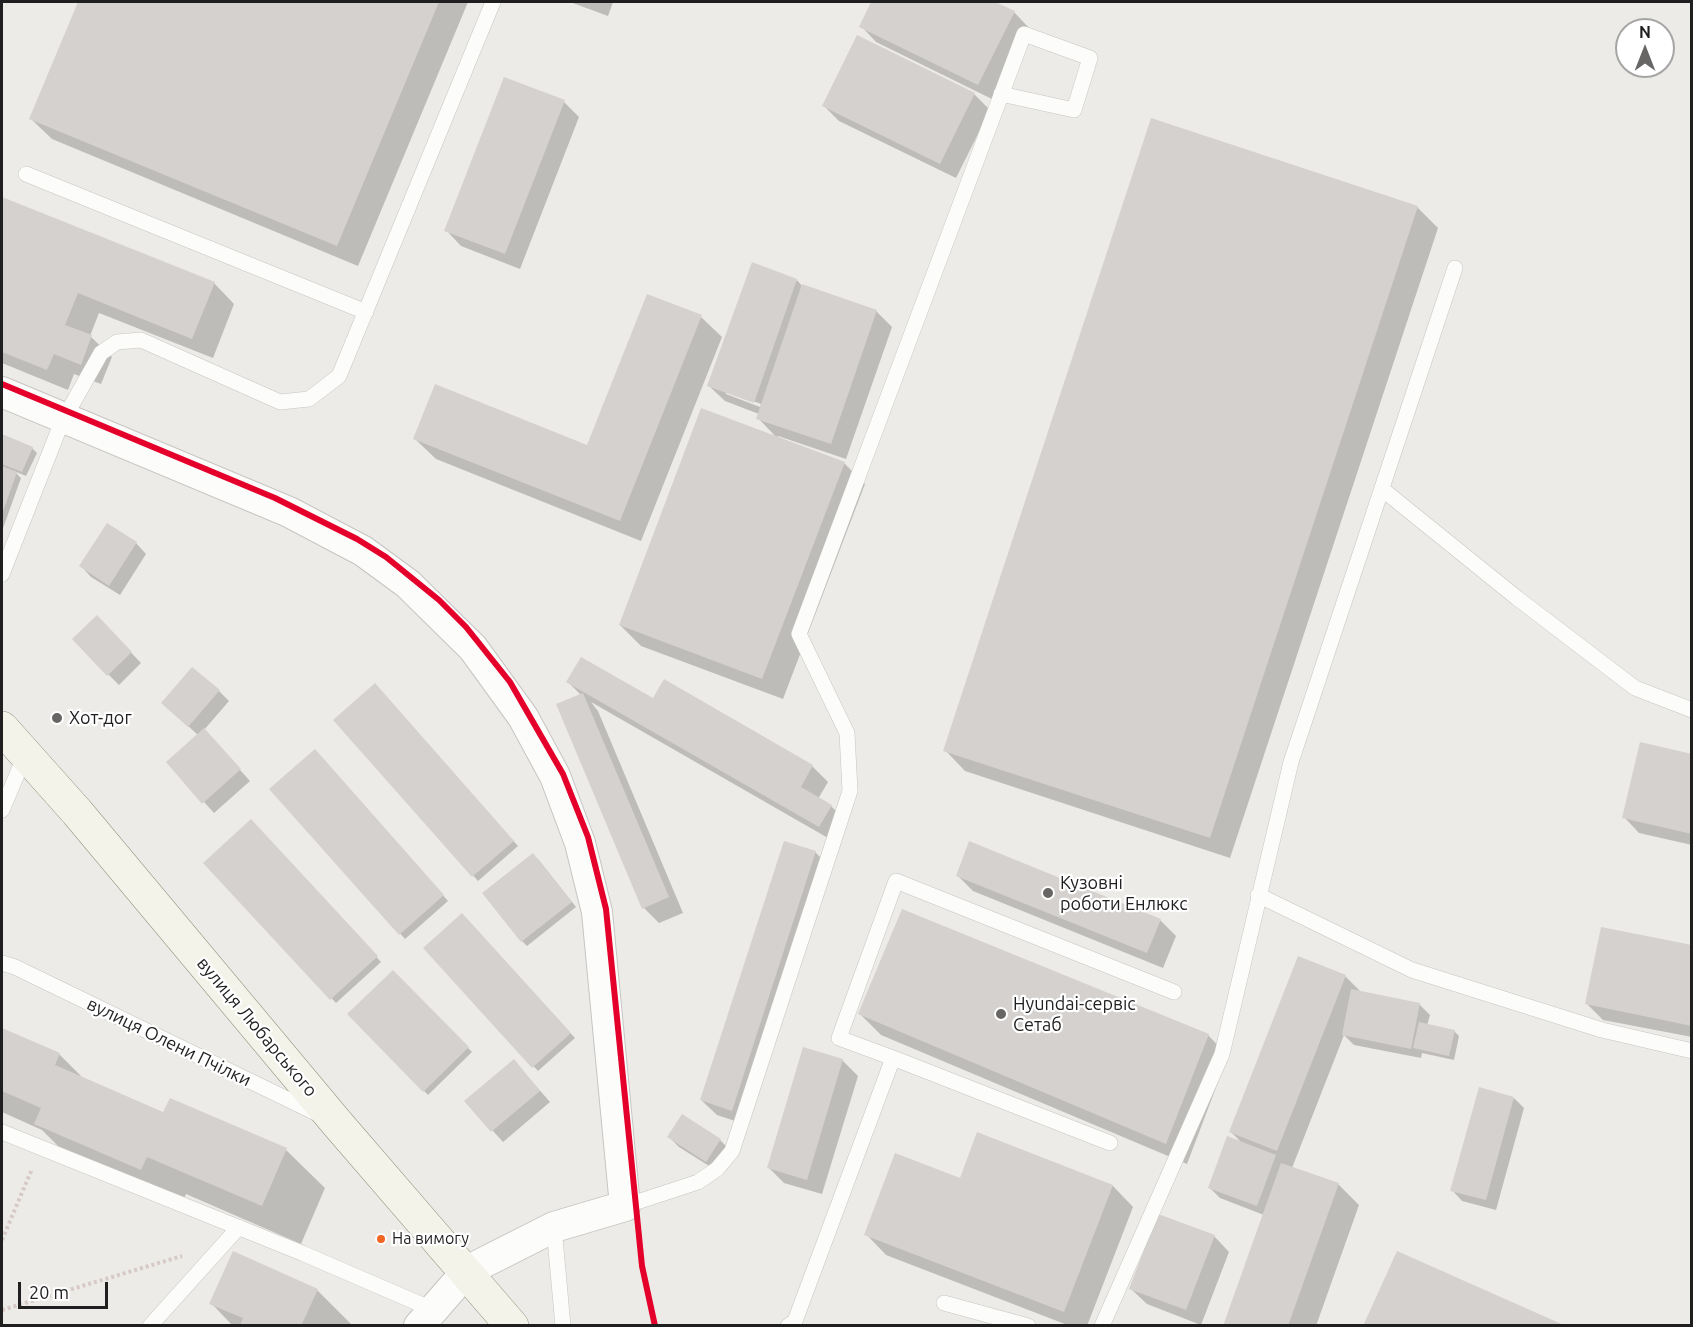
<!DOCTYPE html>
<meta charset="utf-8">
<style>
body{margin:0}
#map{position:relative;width:1693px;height:1327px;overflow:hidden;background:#edebe7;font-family:Ubuntu,sans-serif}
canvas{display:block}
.frame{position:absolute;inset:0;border:3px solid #1f1f1f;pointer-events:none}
.north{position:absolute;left:1615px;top:18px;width:60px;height:60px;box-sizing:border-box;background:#fff;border:2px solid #a5a5a5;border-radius:50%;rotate:0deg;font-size:16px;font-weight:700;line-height:24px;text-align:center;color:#1f1f1f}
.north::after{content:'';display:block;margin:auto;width:21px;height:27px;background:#676665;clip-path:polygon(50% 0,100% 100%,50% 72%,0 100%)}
.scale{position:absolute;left:18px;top:1282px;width:90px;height:27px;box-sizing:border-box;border:3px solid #1f1f1f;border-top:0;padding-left:8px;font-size:18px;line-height:21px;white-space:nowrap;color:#1f1f1f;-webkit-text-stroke:4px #fff;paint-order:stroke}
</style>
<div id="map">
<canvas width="1693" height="1327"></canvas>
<div class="frame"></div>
<div class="north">N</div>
<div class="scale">20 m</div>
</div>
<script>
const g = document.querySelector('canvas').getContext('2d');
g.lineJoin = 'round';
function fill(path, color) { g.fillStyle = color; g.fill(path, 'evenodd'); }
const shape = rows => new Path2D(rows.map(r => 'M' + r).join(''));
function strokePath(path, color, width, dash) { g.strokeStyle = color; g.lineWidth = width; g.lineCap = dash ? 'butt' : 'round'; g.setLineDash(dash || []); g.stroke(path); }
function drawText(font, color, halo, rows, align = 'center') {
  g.font = font + ' Ubuntu,sans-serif'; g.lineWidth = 4.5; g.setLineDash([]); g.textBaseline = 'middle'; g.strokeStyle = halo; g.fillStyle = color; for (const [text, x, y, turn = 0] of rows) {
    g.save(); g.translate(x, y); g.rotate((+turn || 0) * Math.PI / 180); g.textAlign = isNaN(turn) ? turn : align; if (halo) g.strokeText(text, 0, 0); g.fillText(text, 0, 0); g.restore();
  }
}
const shadow = shape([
 [80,2,468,2,358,266,52,139,31,119],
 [570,2,613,2,608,16],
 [873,2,992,2,1014,12,1029,28,994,100,876,42,861,26],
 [974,94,990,110,956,178,839,121,824,106],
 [564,102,579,117,520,269,461,246,446,230],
 [2,199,214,283,234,304,213,358,99,313,90,336,112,357,101,384,74,374,68,390,2,363],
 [1417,207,1438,228,1230,858,965,771,945,750],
 [797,280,802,286,876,311,892,327,846,459,778,436,777,438,758,418,759,414,725,401,709,386],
 [726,391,761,404,760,407,726,394],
 [701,317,722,337,641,541,436,459,415,439,588,447],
 [2,435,32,448,37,453,26,476,14,471,21,478,2,531],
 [844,463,865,484,783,699,641,646,620,625],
 [136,543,146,554,120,595,91,577,81,566],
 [97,617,141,663,119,685,74,640],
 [568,682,653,700,812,766,828,782,818,799,831,806,847,822,835,842,591,702,598,711,683,913,659,923,644,908,582,696],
 [380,690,518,846,478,881,336,720],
 [219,691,229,701,204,730,250,781,214,813,168,762,198,735,163,703],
 [1692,755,1692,845,1639,833,1624,817],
 [320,756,448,901,405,939,272,789],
 [251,821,381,962,336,1003,206,863],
 [815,852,831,868,747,1125,717,1115,701,1100],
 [538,859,576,907,527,946,522,941],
 [957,875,1160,920,1176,936,1163,968,973,891],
 [462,915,575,1038,538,1071,425,948],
 [1692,946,1692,1037,1603,1020,1587,1004],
 [393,972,472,1052,428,1095,349,1014],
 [1345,976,1361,992,1419,1004,1430,1015,1427,1026,1454,1031,1459,1036,1454,1060,1422,1053,1421,1058,1354,1045,1344,1035,1292,1168,1338,1184,1359,1205,1316,1326,1225,1326,1264,1215,1220,1198,1210,1188,1243,1144,1231,1132],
 [860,1014,1208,1035,1228,1056,1187,1164,881,1035],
 [2,1029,59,1054,84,1079,164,1114,170,1100,286,1150,325,1188,301,1244,186,1194,180,1208,74,1162,42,1130,2,1112],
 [842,1060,858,1076,822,1194,784,1183,768,1167],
 [514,1061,550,1102,503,1142,466,1101],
 [1514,1098,1524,1108,1496,1210,1462,1201,1452,1190],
 [669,1137,720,1140,730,1150,717,1171,679,1147],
 [960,1180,1113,1186,1133,1207,1087,1326,1070,1326,886,1255,866,1234],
 [1214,1236,1229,1252,1201,1325,1147,1304,1131,1289],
 [317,1290,353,1326,233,1326,211,1303]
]);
const building = shape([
 [78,2,439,2,337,246,29,119],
 [871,2,995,2,1015,11,978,85,859,27],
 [857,35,975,93,940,164,822,106],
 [504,77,565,100,505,254,444,231],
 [1151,118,1418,206,1210,838,943,751],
 [2,197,215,282,192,339,78,293,65,325,92,335,81,365,54,354,47,370,2,352],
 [752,262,797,279,754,403,707,386],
 [802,284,877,310,831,444,756,419],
 [647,294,702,315,620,521,413,439,435,384,587,445],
 [701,408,845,462,762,679,619,625],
 [2,434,33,447,22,472,2,464],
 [2,466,17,472,2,514],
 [107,523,137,542,109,586,79,566],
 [97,615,132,652,107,676,72,639],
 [581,657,653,698,664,679,813,765,801,787,832,805,819,827,566,682],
 [192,667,220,690,188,727,161,703],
 [375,683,514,841,472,877,333,720],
 [583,693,669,897,642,909,556,704],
 [204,728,241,769,202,804,166,762],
 [1640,742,1692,754,1692,834,1622,818],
 [315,749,444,895,399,935,269,789],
 [251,819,378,956,330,1000,203,863],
 [784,841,816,851,732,1111,700,1100],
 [969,841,1161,919,1147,953,956,876],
 [533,853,572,902,521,942,482,893],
 [902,909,1209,1034,1166,1144,858,1014],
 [462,913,571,1033,532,1068,423,948],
 [1601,927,1692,945,1692,1026,1585,1004],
 [1298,956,1346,975,1277,1151,1229,1132],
 [393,970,469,1047,423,1092,347,1014],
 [1351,989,1420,1003,1411,1049,1342,1035],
 [1419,1022,1455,1030,1449,1056,1413,1048],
 [2,1028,60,1053,55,1065,163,1112,170,1098,287,1148,262,1206,147,1157,141,1170,34,1124,41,1108,2,1091],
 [803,1047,843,1059,807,1180,767,1168],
 [514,1059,540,1091,491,1132,464,1101],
 [1479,1087,1514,1097,1486,1200,1450,1191],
 [682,1114,721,1139,706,1162,667,1137],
 [977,1132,1113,1185,1064,1312,864,1235,895,1153,960,1178],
 [1227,1136,1276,1155,1257,1206,1208,1188],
 [1281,1163,1339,1183,1288,1326,1223,1326],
 [1158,1214,1215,1235,1186,1310,1129,1289],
 [233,1251,318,1289,301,1326,240,1326,243,1318,209,1304],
 [1397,1251,1566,1326,1363,1326]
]);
const path = shape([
 [2,1240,32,1169],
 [2,1310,182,1256]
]);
const lane = shape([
 [26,174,366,312],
 [1382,489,1517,598,1635,688,1692,710],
 [2,574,61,424,101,353,117,342,141,340,280,402,309,399,339,376,493,2],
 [2,810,26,753],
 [1258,895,1412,970,1602,1030,1692,1051],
 [2,963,15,967,318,1114],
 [893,1058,839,1038,896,881,1174,992],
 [2,1132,302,1253,434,1310],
 [625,1206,698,1182,717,1169,732,1151,850,791,847,733,799,634,1024,34,1090,58,1074,110,1001,94],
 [554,1227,563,1326],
 [944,1303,1028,1326],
 [150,1326,239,1227],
 [788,1326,795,1321,893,1058,1110,1143],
 [1102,1326,1222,1054,1291,762,1455,268]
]);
const street = shape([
 [2,392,289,512,363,551,408,584,473,648,523,717,555,776,580,843,597,912,625,1206,554,1227,467,1271,419,1326]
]);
const secondary = shape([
 [2,728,77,812,336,1122,512,1326]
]);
const tram1 = shape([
 [2,384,275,498,357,539,386,557,439,600,466,627,510,682,563,774,588,837,606,909,642,1266,655,1326]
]);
const markers = [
 [57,718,6,"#676665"],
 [1048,893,6,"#676665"],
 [1001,1014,6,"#676665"],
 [381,1239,5,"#f26522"]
];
const busNames = [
 ["На вимогу",392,1239]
];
const poiNames = [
 ["Хот-дог",69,718],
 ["Кузовні",1060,883],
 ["роботи Енлюкс",1060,904],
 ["Hyundai-сервіс",1013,1004],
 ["Сетаб",1013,1025]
];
const streetNames = [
 ["вулиця Любарського",257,1027,50],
 ["вулиця Олени Пчілки",169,1042,26]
];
fill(shadow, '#0003');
fill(building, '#d4d1ce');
strokePath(lane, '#c6c5c3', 16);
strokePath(street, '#c6c5c3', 32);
strokePath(secondary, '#959680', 34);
strokePath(path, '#d6c9c6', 4, [3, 3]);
strokePath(lane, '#fcfcfb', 15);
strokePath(street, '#fcfcfb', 30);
strokePath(secondary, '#f3f3ea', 33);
strokePath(tram1, '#e4002b', 6);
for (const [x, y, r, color] of markers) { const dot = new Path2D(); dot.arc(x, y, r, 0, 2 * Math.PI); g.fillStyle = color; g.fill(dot); strokePath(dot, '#fff', 2); }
drawText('16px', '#1f1f1f', '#fff', busNames, 'left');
drawText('18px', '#1f1f1f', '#fff', poiNames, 'left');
drawText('18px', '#1f1f1f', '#fff', streetNames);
</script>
